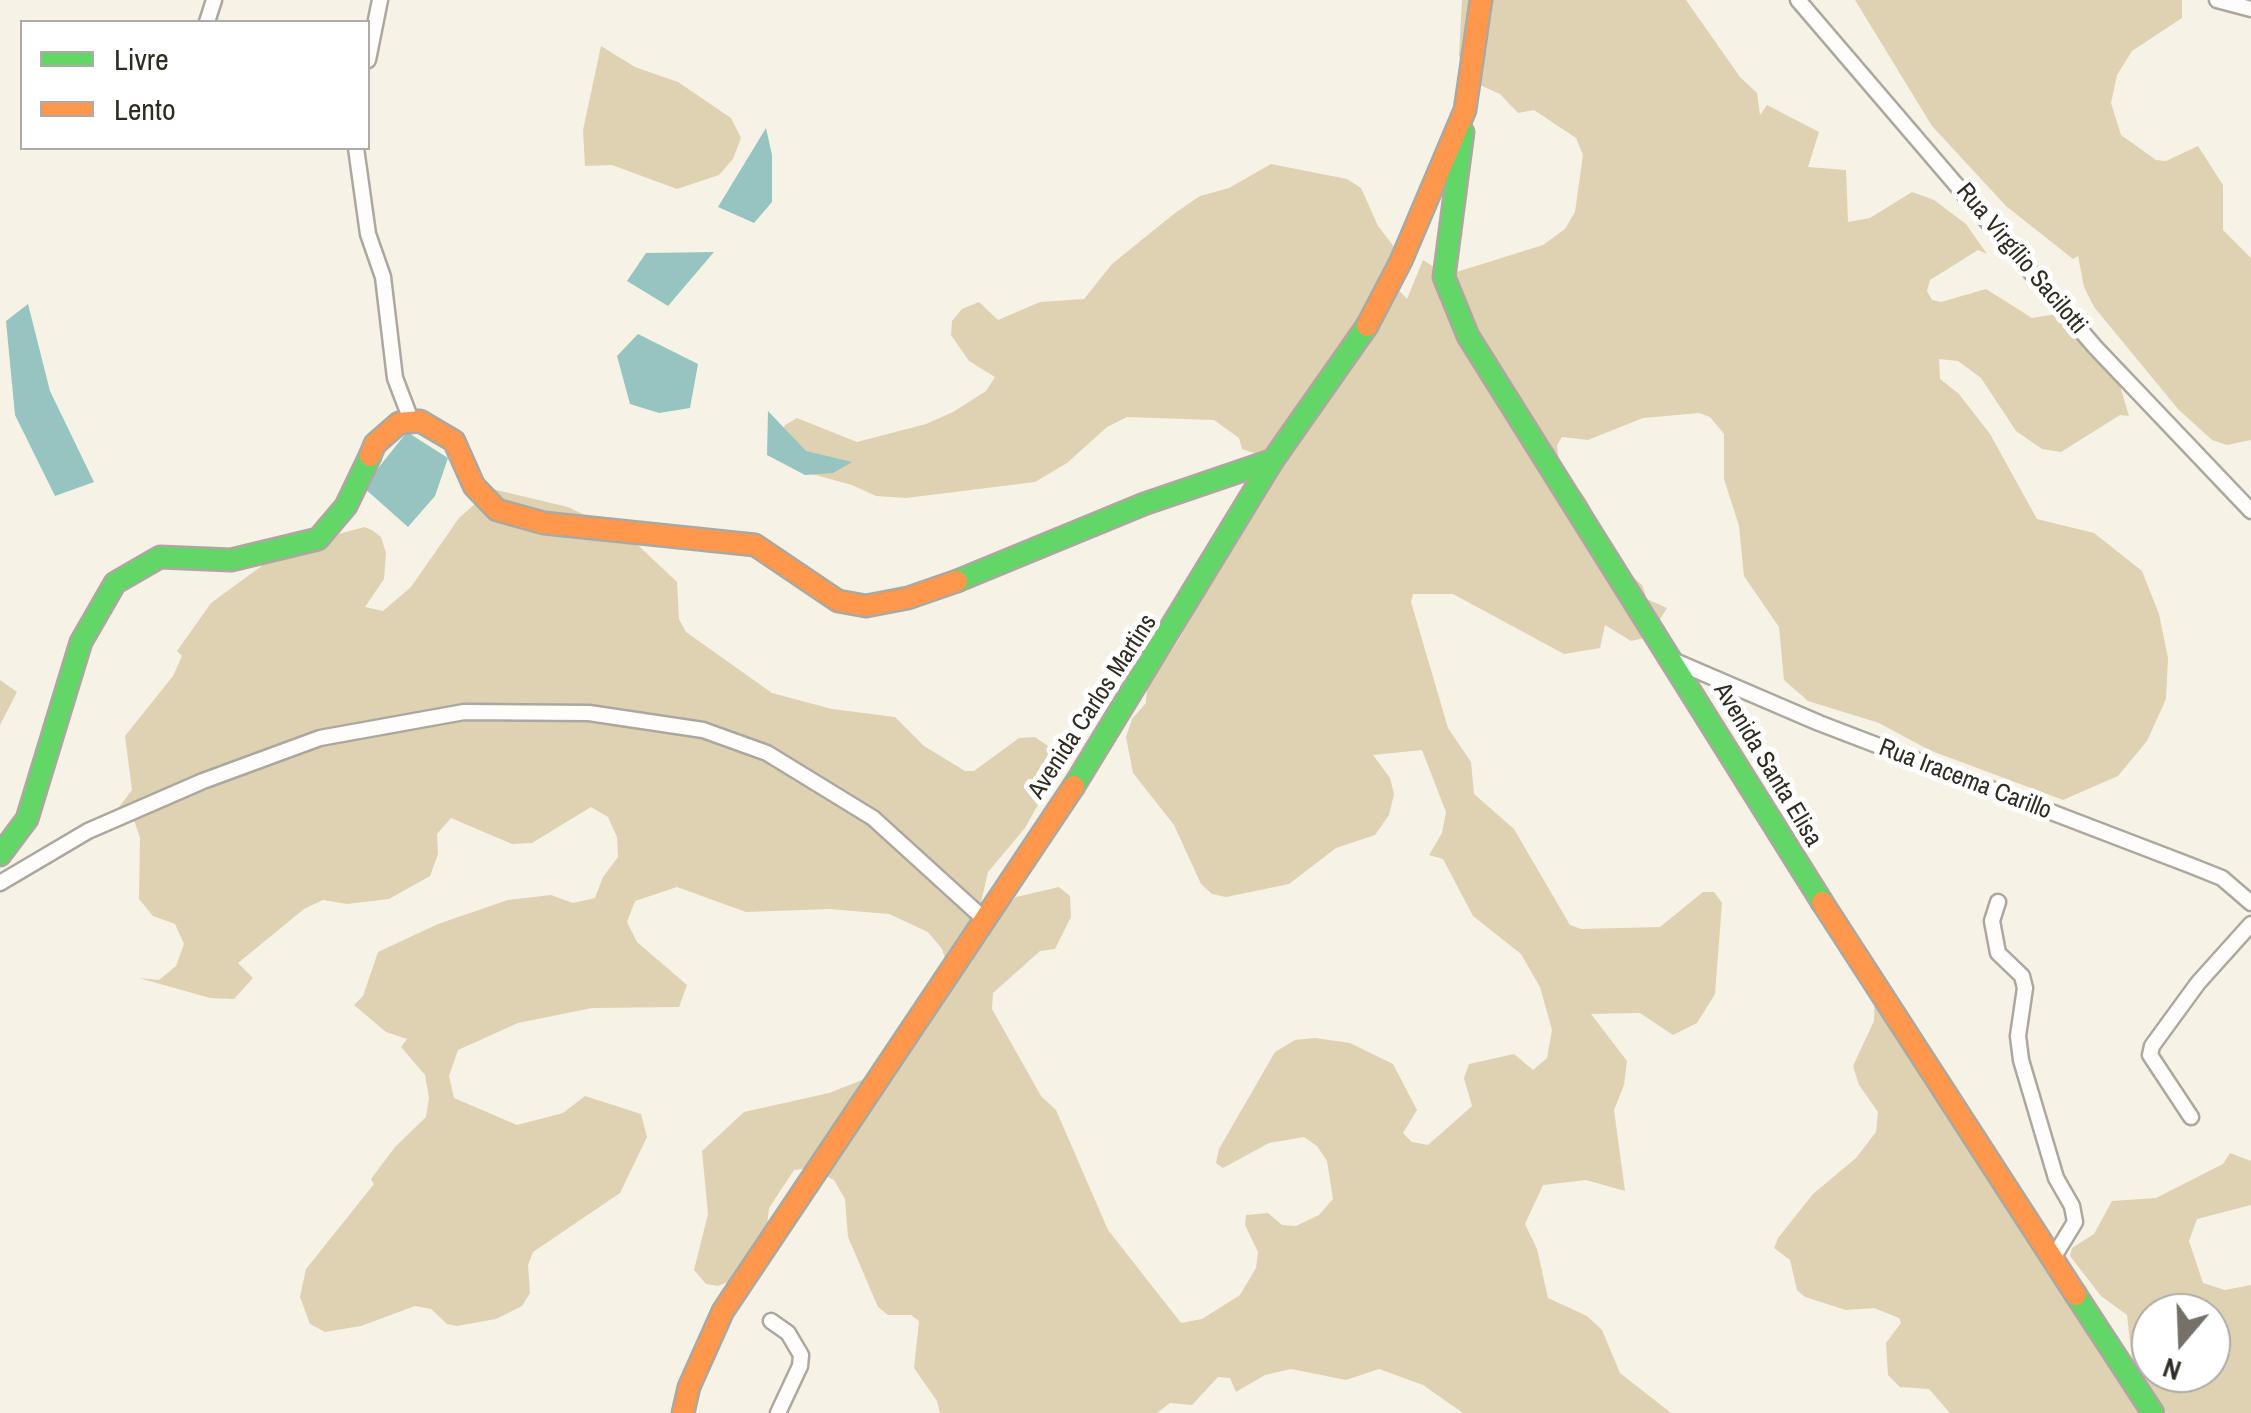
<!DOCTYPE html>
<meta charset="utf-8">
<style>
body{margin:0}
#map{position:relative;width:2251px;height:1413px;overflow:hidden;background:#f7f2e6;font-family:"Archivo Narrow",sans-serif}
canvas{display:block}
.legend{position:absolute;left:20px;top:20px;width:350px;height:130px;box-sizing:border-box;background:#fff;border:2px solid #acaba7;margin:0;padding:12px 18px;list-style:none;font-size:30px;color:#2f2c24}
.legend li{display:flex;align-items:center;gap:20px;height:50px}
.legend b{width:50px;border:2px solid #acaba7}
.north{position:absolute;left:2131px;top:1293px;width:100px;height:100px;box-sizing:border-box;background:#fff;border:2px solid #acaba7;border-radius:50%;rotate:199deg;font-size:28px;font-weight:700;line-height:40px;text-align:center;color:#2f2c24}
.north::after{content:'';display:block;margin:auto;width:35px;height:45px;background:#757168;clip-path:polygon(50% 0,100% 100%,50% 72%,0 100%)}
</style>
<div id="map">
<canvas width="2251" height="1413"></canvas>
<ul class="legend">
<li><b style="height:12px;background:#63d668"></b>Livre</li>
<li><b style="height:12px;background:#ff974d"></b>Lento</li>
</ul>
<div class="north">N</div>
</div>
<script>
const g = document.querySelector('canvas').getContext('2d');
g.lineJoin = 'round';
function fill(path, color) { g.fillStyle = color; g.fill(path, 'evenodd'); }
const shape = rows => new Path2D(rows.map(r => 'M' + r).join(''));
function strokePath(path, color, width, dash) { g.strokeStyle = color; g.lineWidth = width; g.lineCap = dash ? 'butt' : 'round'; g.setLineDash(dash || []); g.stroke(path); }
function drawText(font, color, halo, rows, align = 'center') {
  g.font = font + ' "Archivo Narrow",sans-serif'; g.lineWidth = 10; g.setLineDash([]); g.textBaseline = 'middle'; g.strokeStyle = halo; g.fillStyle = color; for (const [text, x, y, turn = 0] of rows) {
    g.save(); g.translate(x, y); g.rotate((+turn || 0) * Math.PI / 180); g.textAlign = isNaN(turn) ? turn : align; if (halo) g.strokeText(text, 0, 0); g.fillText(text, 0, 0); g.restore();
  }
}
const forest = shape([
 [1462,0,1686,0,1740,77,1757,93,1760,115,1767,105,1819,132,1808,167,1846,170,1848,222,1870,218,1912,192,1934,200,1966,224,1987,254,1978,250,1930,280,1927,291,1932,300,1941,302,1986,289,2032,318,2069,312,2091,331,2113,362,2129,416,2120,415,2061,452,2042,449,2016,431,1981,378,1958,361,1939,359,1940,379,1959,394,1990,434,2037,519,2094,533,2142,571,2159,614,2168,658,2166,699,2147,741,2118,776,2063,800,1929,750,1879,723,1808,701,1784,680,1779,627,1744,576,1739,526,1724,479,1724,434,1710,417,1699,413,1643,418,1588,440,1562,437,1557,445,1559,465,1586,499,1621,567,1642,585,1647,599,1667,608,1649,637,1631,641,1605,625,1600,648,1564,654,1453,594,1413,594,1411,602,1448,728,1471,762,1474,794,1514,829,1570,925,1581,929,1660,927,1703,892,1714,892,1722,903,1715,994,1697,1023,1673,1035,1640,1013,1591,1014,1627,1061,1624,1085,1614,1110,1625,1191,1586,1180,1543,1185,1525,1224,1537,1249,1548,1298,1587,1316,1602,1330,1620,1373,1671,1413,1463,1413,1423,1385,1379,1369,1346,1380,1291,1369,1265,1375,1236,1392,1230,1378,1218,1377,1192,1405,1170,1403,1157,1413,940,1413,937,1401,914,1368,919,1321,911,1315,888,1315,878,1307,848,1237,845,1199,834,1180,810,1168,794,1170,769,1208,762,1268,718,1286,706,1284,694,1270,708,1214,702,1151,744,1112,829,1093,872,1076,950,973,942,949,928,932,889,914,829,909,746,912,677,887,635,901,627,922,637,942,687,985,679,1007,592,1008,518,1023,458,1050,449,1076,454,1098,517,1125,563,1113,585,1096,641,1114,647,1137,620,1193,533,1252,528,1265,530,1293,522,1306,496,1319,457,1326,447,1324,431,1309,415,1306,361,1326,325,1332,310,1324,300,1297,306,1269,374,1184,371,1179,395,1147,426,1117,429,1098,425,1075,401,1047,407,1039,386,1032,354,1005,363,996,378,952,438,924,508,900,551,895,573,903,595,898,603,877,618,857,617,837,608,817,591,807,532,843,512,844,451,818,437,834,438,854,430,876,389,899,347,904,323,900,304,909,238,963,253,978,234,999,210,998,139,978,159,980,176,966,184,944,175,924,153,916,139,899,140,838,132,814,119,807,132,790,125,736,173,676,182,656,177,651,211,603,263,565,328,537,364,527,372,530,381,537,386,553,384,579,365,607,383,611,411,587,459,518,492,489,568,507,626,534,677,582,679,619,686,632,772,693,832,709,895,717,924,746,965,771,974,771,1019,738,1035,737,1051,748,1051,781,1025,828,988,872,978,915,988,927,1016,897,1059,887,1070,896,1071,917,1055,949,1040,951,993,993,992,1009,1041,1096,1056,1110,1108,1230,1181,1323,1202,1319,1240,1295,1256,1268,1258,1252,1245,1225,1246,1215,1268,1213,1282,1225,1296,1226,1319,1215,1333,1199,1327,1161,1317,1146,1304,1137,1269,1143,1223,1168,1216,1163,1219,1149,1275,1052,1295,1040,1315,1038,1350,1043,1393,1064,1417,1110,1403,1133,1412,1142,1428,1145,1472,1106,1464,1078,1469,1064,1514,1054,1533,1070,1547,1058,1552,1030,1540,987,1521,954,1473,916,1443,859,1429,855,1442,833,1446,812,1422,750,1373,755,1390,778,1394,794,1389,815,1375,835,1336,848,1289,884,1226,897,1212,894,1201,884,1174,825,1133,773,1126,737,1132,719,1146,703,1147,686,1176,644,1276,468,1263,456,1242,449,1239,438,1214,420,1127,417,1107,427,1067,463,1035,482,906,498,876,496,852,485,797,470,778,440,785,425,797,418,857,442,926,424,953,412,986,391,995,377,969,361,951,335,952,321,962,309,979,302,998,320,1040,302,1084,299,1112,264,1175,213,1200,196,1229,188,1271,164,1347,179,1361,188,1378,226,1398,252,1393,284,1407,299,1423,260,1447,275,1543,245,1565,229,1575,212,1583,155,1576,138,1534,110,1518,113,1500,94,1464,78,1459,55],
 [1855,0,2182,0,2182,18,2132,51,2117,75,2111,103,2121,135,2156,160,2166,161,2198,146,2223,185,2223,230,2251,258,2251,440,2227,445,2212,440,2178,409,2094,307,2084,287,2078,256,2073,259,2006,206,1932,126],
 [601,46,635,67,678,82,731,118,741,138,733,159,719,175,677,189,612,165,585,166,583,130],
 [0,680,17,692,0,725],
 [1875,994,1922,1034,1965,1144,2023,1222,2044,1267,2144,1413,1950,1413,1929,1389,1900,1387,1888,1375,1886,1343,1901,1323,1899,1318,1874,1308,1846,1310,1805,1297,1797,1290,1790,1260,1774,1248,1778,1238,1813,1194,1856,1158,1876,1132,1878,1112,1859,1085,1853,1066,1874,1021],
 [2230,1153,2251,1161,2251,1205,2197,1219,2189,1241,2203,1283,2225,1290,2251,1285,2251,1413,2167,1413,2132,1359,2127,1315,2101,1296,2070,1256,2072,1248,2094,1234,2112,1201,2156,1198,2223,1164],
 [2151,1313,2211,1313,2211,1373,2151,1373]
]);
const water = shape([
 [766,128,772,155,772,202,754,223,718,207],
 [714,252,668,306,627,281,646,253],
 [28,304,50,391,94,482,55,496,15,415,6,321],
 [638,334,698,364,690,408,659,413,630,404,617,356],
 [768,411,806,451,852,462,833,473,805,475,767,455],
 [407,432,448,458,435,496,408,527,363,487]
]);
const street = shape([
 [1798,0,2095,347,2251,511],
 [2217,0,2251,9],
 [207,22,214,0],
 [368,60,380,0],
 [356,148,368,234,383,277,395,378,411,420],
 [1677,662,1819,723,2192,866,2222,878,2251,903],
 [0,883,88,831,203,781,320,738,464,712,589,713,703,730,767,753,873,818,983,918],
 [1998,902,1992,921,1998,953,2022,976,2025,988,2018,1036,2021,1060,2056,1178,2072,1206,2075,1222,2053,1258],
 [2191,1117,2150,1055,2152,1046,2198,983,2251,924],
 [771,1321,788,1333,801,1355,800,1366,778,1413]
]);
const fast = shape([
 [1463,132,1444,277,1468,336,1822,902],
 [957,581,1144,504,1273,460],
 [1074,786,1273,460,1367,326],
 [0,855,27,819,81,642,115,583,160,557,231,560,318,539,346,506,370,456],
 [2076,1295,2153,1413]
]);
const slow = shape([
 [1367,326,1401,261,1465,110,1481,0],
 [370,456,375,444,399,423,420,421,454,441,474,486,497,510,544,523,755,545,838,601,866,606,908,598,957,581],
 [1822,902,2076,1295],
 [683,1413,689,1387,723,1311,1074,786]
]);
const streetNames = [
 ["Rua Virgílio Sacilotti",2021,259,50],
 ["Avenida Carlos Martins",1093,707,-57],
 ["Avenida Santa Elisa",1767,765,59],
 ["Rua Iracema Carillo",1965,780,21]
];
fill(forest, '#ded2b2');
fill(water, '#96c4c0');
strokePath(street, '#aca89f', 19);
strokePath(fast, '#aca89f', 25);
strokePath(slow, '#aca89f', 25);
strokePath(street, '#fefdfb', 14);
strokePath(fast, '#63d668', 20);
strokePath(slow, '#ff974d', 20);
drawText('25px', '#2f2c24', '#fff', streetNames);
</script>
